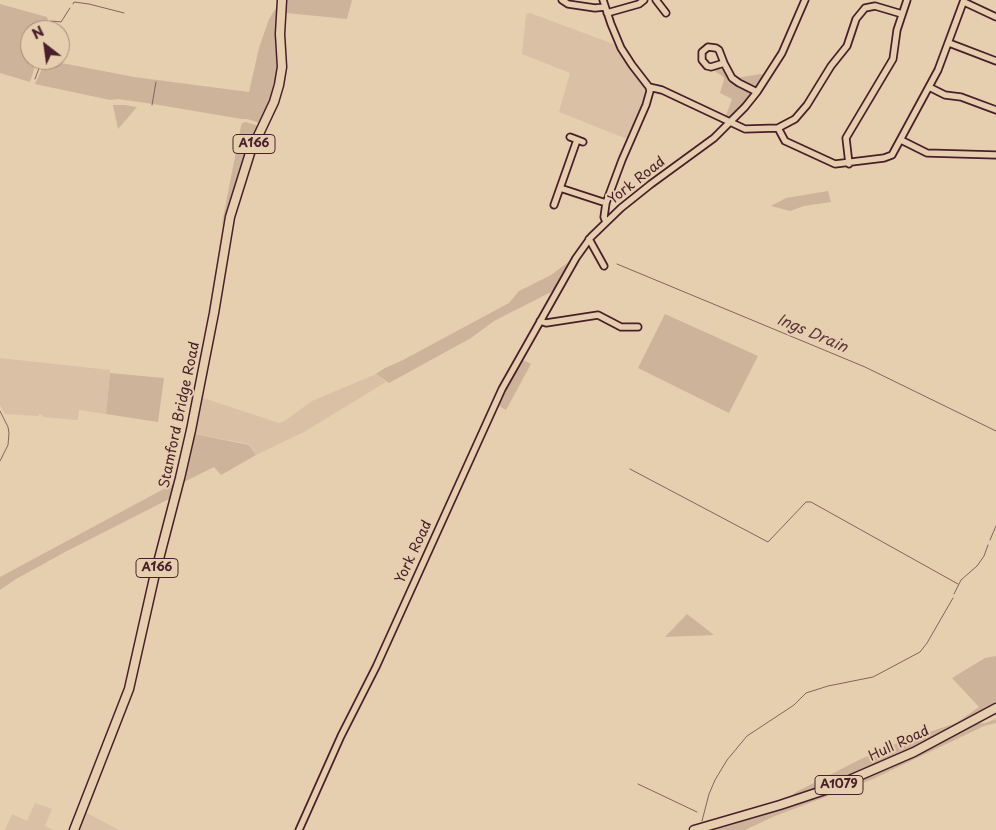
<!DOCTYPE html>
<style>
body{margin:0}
#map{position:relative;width:996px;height:830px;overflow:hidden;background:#e6cfaf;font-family:"Playpen Sans",sans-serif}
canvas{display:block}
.north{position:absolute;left:20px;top:20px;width:50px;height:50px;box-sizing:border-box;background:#e6cfaf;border:1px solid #a8897a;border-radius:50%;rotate:330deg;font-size:14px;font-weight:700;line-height:20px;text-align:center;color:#4a1f2b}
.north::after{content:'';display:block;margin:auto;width:18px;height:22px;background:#4a1f2b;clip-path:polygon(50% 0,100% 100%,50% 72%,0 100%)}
</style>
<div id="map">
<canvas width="996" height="830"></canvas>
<div class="north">N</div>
</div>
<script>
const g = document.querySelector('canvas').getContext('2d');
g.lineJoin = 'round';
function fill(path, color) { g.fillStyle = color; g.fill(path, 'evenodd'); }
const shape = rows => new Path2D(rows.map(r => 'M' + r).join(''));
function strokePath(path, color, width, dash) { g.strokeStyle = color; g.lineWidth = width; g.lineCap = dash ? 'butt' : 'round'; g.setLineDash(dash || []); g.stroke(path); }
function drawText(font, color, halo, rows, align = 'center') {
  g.font = font + ' "Playpen Sans",sans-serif'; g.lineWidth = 4; g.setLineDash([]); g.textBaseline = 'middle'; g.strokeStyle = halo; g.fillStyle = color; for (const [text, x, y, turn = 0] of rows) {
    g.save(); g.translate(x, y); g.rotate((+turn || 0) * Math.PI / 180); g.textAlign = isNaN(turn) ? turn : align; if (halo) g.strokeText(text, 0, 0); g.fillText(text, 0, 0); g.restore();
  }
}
const built = shape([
 [530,13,619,46,629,65,644,85,646,94,627,139,559,112,570,73,522,54,526,14],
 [0,358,110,370,106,414,79,410,78,420,43,417,42,415,39,414,39,416,5,414,0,405],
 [376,374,386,382,304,432,256,455,249,444,194,434,200,397,279,423,286,420,312,401],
 [35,803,52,809,45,826,54,830,5,830,12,814,27,821],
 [85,812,119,830,80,830,79,829]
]);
const green = shape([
 [287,0,352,0,347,19,286,13],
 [0,4,47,17,48,21,45,30,30,30,30,60,37,60,30,82,0,73],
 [278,5,276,18,278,54,277,80,271,103,260,123,247,119,242,119,153,104,118,99,110,100,35,84,46,60,134,77,249,92,259,48,269,19],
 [720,68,751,93,742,107,729,119,725,118,732,99,720,93,724,80,724,77,713,70],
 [761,74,764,75,757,88,739,81,739,78,742,77],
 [113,105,125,105,137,107,118,129],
 [246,122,259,126,236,184,221,228,241,126,242,123],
 [828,191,831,202,804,206,790,211,771,206,786,198],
 [571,260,555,290,494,321,471,338,389,383,376,374,385,368,403,360,509,303,519,291,551,275],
 [665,314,758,356,729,413,638,368],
 [521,359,531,364,506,410,499,406],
 [110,373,164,378,158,422,106,414],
 [194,434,249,445,256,455,221,475,214,467,184,482],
 [173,484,171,498,65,552,16,579,0,590,0,577],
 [687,614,714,635,665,637],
 [996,656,996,703,942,735,896,758,816,790,784,801,796,792,861,759,897,743,956,723,979,707,952,678,985,658],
 [996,719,996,723,984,726,873,779,775,816,745,830,705,830,763,814,804,801,973,724,985,723]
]);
const stream = shape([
 [73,4,74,2,89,4,124,13],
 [49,30,51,21,61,22,70,8],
 [35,79,42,60],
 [152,105,156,82],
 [617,264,865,367,996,431],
 [0,411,8,427,9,433,8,445,0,461],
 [630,469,768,542,806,502,811,502,958,584],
 [990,540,996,526],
 [954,594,961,580,977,566,984,556,988,545],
 [638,784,697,812],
 [702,821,709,794,715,780,727,760,747,736,794,705,806,693,828,686,873,677,920,652,927,643,953,598]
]);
const minor = shape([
 [562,0,568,4,595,8,605,7],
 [603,0,611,24,621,48,632,65,649,87,662,90,745,129,778,128,795,119,807,105,831,66,847,46,856,19,865,8,875,6,902,14],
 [656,0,666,13],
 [964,2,996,17],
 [607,13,639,4,644,0],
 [949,43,996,61],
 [724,63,711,67,707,66,702,60,702,52,708,47,716,48,719,50,724,63,732,78,739,83,757,92],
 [929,87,945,95,961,97,996,110],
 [778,128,785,141,835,164,884,158,892,155,938,70,964,0],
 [570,137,583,142],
 [901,140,927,153,996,155],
 [849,164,846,138,893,59,897,30,907,0],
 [560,188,606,203],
 [554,205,577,140],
 [606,222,604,217,606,203,622,160,646,105,650,91,649,87],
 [589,239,604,266],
 [540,321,546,323,598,315,621,327,638,327],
 [299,830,341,736,376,667,502,389,576,258,591,237,621,208,651,184,714,138,745,107,757,92,782,53,805,0]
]);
const highway = shape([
 [74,830,129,689,154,578,180,478,191,430,214,313,230,217,250,153,274,102,279,85,282,67,280,34,282,0],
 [694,830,780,805,831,788,914,752,996,708]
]);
const shields = [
 [254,144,42],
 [157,568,42],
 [839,785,48]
];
const shieldNames = [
 ["A166",254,144],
 ["A166",157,568],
 ["A1079",839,785]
];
const streetNames = [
 ["York Road",637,181,-38],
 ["Stamford Bridge Road",180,415,-78],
 ["York Road",414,552,-65],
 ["Hull Road",899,744,-25]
];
const waterNames = [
 ["Ings Drain",812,334,23]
];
fill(built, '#dac1a5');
fill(green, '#cdb399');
strokePath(stream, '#85625d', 1);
strokePath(minor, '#4a1f2b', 9);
strokePath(highway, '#4a1f2b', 11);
strokePath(minor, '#e6cfaf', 5.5);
strokePath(highway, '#e6cfaf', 8);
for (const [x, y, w] of shields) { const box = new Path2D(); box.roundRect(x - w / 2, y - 9.5, w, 19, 4); g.fillStyle = '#e6cfaf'; g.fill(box); strokePath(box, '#4a1f2b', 1); }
drawText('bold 12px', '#4a1f2b', null, shieldNames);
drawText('14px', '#4a1f2b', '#e6cfaf', streetNames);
drawText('italic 15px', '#5e353c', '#e6cfaf', waterNames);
</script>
